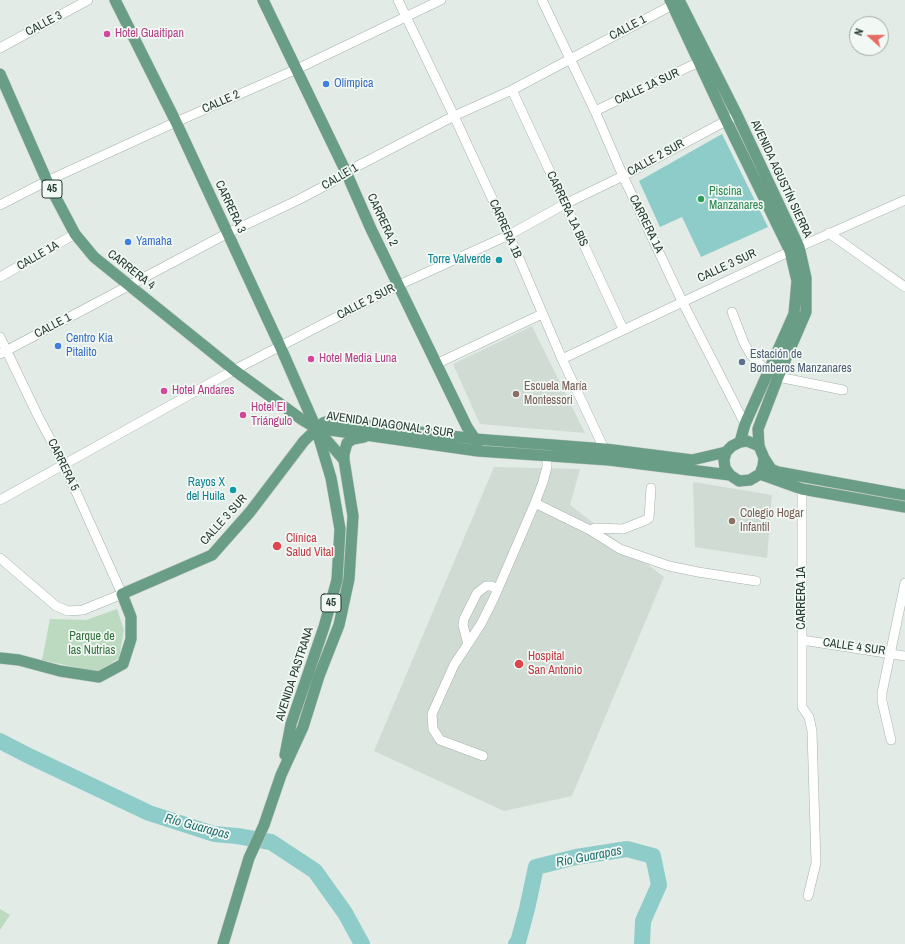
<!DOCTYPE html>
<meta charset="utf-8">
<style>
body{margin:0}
#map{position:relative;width:905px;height:944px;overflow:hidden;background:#e2ebe5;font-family:"Archivo Narrow",sans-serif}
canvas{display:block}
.north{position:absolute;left:849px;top:16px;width:40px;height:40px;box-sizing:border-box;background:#f2f8f4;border:1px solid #9faca6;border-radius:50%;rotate:291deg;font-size:11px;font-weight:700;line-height:16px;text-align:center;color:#233a30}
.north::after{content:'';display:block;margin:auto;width:14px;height:18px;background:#e76b64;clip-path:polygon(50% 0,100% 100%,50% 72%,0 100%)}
</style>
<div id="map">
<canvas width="905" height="944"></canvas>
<div class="north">N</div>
</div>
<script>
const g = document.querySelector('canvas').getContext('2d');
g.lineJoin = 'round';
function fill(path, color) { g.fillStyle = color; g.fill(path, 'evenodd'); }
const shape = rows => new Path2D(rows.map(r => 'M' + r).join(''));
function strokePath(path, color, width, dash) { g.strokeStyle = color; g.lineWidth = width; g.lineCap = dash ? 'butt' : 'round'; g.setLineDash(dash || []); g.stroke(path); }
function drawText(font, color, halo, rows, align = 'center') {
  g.font = font + ' "Archivo Narrow",sans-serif'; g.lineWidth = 3.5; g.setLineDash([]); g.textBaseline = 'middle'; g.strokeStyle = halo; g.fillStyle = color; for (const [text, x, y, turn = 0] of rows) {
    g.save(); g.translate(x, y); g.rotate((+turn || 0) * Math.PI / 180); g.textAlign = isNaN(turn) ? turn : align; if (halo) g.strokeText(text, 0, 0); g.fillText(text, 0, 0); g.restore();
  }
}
const built = shape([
 [532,326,585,433,480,424,453,364],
 [494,467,580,469,570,505,664,577,572,796,504,811,374,751],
 [693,482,772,495,767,558,695,547]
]);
const green = shape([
 [117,609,124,630,119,658,98,672,42,660,50,619,86,620],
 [0,909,10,915,0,930]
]);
const water = shape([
 [722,134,768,227,701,257,682,217,660,227,639,181]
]);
const river = shape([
 [0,741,29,756,149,813,214,834,237,836,271,842,315,871,345,913,362,944],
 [516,944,518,942,527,909,536,867,576,857,627,849,653,856,659,885,643,921,642,944]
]);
const minor = shape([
 [398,0,454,116,509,235,562,359,607,455],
 [542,0,595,111,623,176,682,301,745,424],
 [0,48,88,0],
 [512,90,623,329],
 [595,111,699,62],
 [0,205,47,181,176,122,297,69,441,0],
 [829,233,905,287],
 [0,277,75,234],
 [732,312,744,343,751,355,768,372],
 [0,337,38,416,64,465,122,594,83,610,68,611,56,606,0,558],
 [0,354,228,233,298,200,332,182,346,172,454,116,512,90,678,2],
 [562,359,799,247,905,200],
 [436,364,542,314],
 [778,377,843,390],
 [802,489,802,707,809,717,812,731,816,863,808,896],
 [0,500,234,370,399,285,509,235,565,204,623,176,737,115],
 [535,503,590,530,595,528,623,529,646,520,649,518,651,488],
 [590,530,620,549,669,566,698,572,756,581],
 [802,640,905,656],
 [468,644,463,625,464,619,477,593,486,586,491,586,498,589],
 [891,740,882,701,882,693,905,583],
 [483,756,440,740,433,729,432,714,454,665,481,624,494,598,535,503,543,482,547,467,547,449]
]);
const major = shape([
 [115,0,176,122,280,346,316,428,331,478,340,529,337,580,324,627,291,724,285,755],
 [263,0,346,172,371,229,467,427,475,439,478,451],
 [670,0,726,120,790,251,797,281,794,314,745,424,740,442],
 [679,0,737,115,799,247,806,278,806,312,778,377,758,429,759,446],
 [0,74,47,181,75,234,94,257,234,370,301,419,316,428,344,460,353,516,349,579,339,625,319,676,303,727,281,775,264,825,249,858,223,944],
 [316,428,478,451,609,460,730,475],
 [747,441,759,446,764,458,763,466,760,474,750,480,739,481,730,475,725,468,724,460,726,452,732,446,740,442,747,441],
 [764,458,771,469,778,472,905,495],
 [344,460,344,454,347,443,353,439,364,437],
 [760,474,802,489,905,507],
 [0,658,19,660,60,671,99,677,123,664,131,639,131,617,122,594,212,555,250,512,304,441,323,423,329,421,356,424,475,439,605,449,692,460,726,452]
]);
const markers = [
 [107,34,4,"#d1479c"],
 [326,84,4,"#3f7fe0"],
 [701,199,4,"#2e9e5b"],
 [128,242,4,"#3f7fe0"],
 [499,260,4,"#0f9aa8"],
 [58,346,4,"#3f7fe0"],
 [311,359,4,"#d1479c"],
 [742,362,4,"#5c6f8a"],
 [164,391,4,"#d1479c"],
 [516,394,4,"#8d6e63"],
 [243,415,4,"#d1479c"],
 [233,490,4,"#0f9aa8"],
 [732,521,4,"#8d6e63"],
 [277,546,5,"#e0444e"],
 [519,664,5,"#e0444e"]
];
const shields = [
 [52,189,20],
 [331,603,20]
];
const shieldNames = [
 ["45",52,189],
 ["45",331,603]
];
const streetNames = [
 ["CALLE 3",44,24,-28],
 ["CALLE 1",628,28,-28],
 ["CALLE 1A SUR",647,87,-25],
 ["CALLE 2",221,102,-24],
 ["CALLE 2 SUR",656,158,-29],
 ["CALLE 1",340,177,-30],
 ["AVENIDA AGUSTÍN SIERRA",781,179,65],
 ["CARRERA 3",230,207,65],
 ["CARRERA 1A BIS",567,209,65],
 ["CARRERA 2",382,220,65],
 ["CARRERA 1A",646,224,64],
 ["CARRERA 1B",505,229,66],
 ["CALLE 1A",38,256,-30],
 ["CALLE 3 SUR",727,266,-25],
 ["CARRERA 4",131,270,38],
 ["CALLE 2 SUR",366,302,-27],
 ["CALLE 1",53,326,-28],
 ["AVENIDA DIAGONAL 3 SUR",390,425,8],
 ["CARRERA 5",63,465,64],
 ["CALLE 3 SUR",224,520,-48],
 ["CARRERA 1A",802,598,-90],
 ["CALLE 4 SUR",854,647,8],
 ["AVENIDA PASTRANA",295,674,-72]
];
const hotelNames = [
 ["Hotel Guaitipan",115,34],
 ["Hotel Media Luna",319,359],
 ["Hotel Andares",172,391],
 ["Hotel El",251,408],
 ["Triángulo",251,422]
];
const shopNames = [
 ["Olímpica",334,84],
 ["Yamaha",136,242],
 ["Centro Kia",66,339],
 ["Pitalito",66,353]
];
const leisureNames = [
 ["Piscina",709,192],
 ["Manzanares",709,206]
];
const cultureNames = [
 ["Torre Valverde",491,260],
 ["Rayos X",225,483],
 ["del Huila",225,497]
];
const serviceNames = [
 ["Estación de",750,355],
 ["Bomberos Manzanares",750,369]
];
const educationNames = [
 ["Escuela María",524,387],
 ["Montessori",524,401],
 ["Colegio Hogar",740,514],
 ["Infantil",740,528]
];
const healthNames = [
 ["Clínica",286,539],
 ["Salud Vital",286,553],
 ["Hospital",528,657],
 ["San Antonio",528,671]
];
const parkNames = [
 ["Parque de",92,637],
 ["las Nutrias",92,651]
];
const waterNames = [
 ["Río Guarapas",197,827,15],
 ["Río Guarapas",589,857,-11]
];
fill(built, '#d0dbd4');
fill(green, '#bcdabf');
fill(water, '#8eccca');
strokePath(river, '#8eccca', 16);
strokePath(minor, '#a5b2ab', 10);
strokePath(major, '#c1c8c5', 12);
strokePath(minor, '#fff', 9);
strokePath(major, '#6a9d86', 11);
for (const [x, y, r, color] of markers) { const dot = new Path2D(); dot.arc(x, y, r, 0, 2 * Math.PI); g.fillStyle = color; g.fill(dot); strokePath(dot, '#f2f8f4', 1.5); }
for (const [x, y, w] of shields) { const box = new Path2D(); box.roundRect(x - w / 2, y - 9, w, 18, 3); g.fillStyle = '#f2f8f4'; g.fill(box); strokePath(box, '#233a30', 1); }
drawText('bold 11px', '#233a30', null, shieldNames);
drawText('12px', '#233a30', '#f2f8f4', streetNames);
drawText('12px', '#b23c85', '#f2f8f4', hotelNames, 'left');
drawText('12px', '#366cbe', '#f2f8f4', shopNames, 'left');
drawText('12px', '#27864d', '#f2f8f4', leisureNames, 'left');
drawText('12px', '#0d838f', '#f2f8f4', cultureNames, 'right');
drawText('12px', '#4e5e75', '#f2f8f4', serviceNames, 'left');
drawText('12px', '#785e54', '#f2f8f4', educationNames, 'left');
drawText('12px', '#be3a42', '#f2f8f4', healthNames, 'left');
drawText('12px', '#316e3d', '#f2f8f4', parkNames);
drawText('italic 13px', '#227270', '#f2f8f4', waterNames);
</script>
